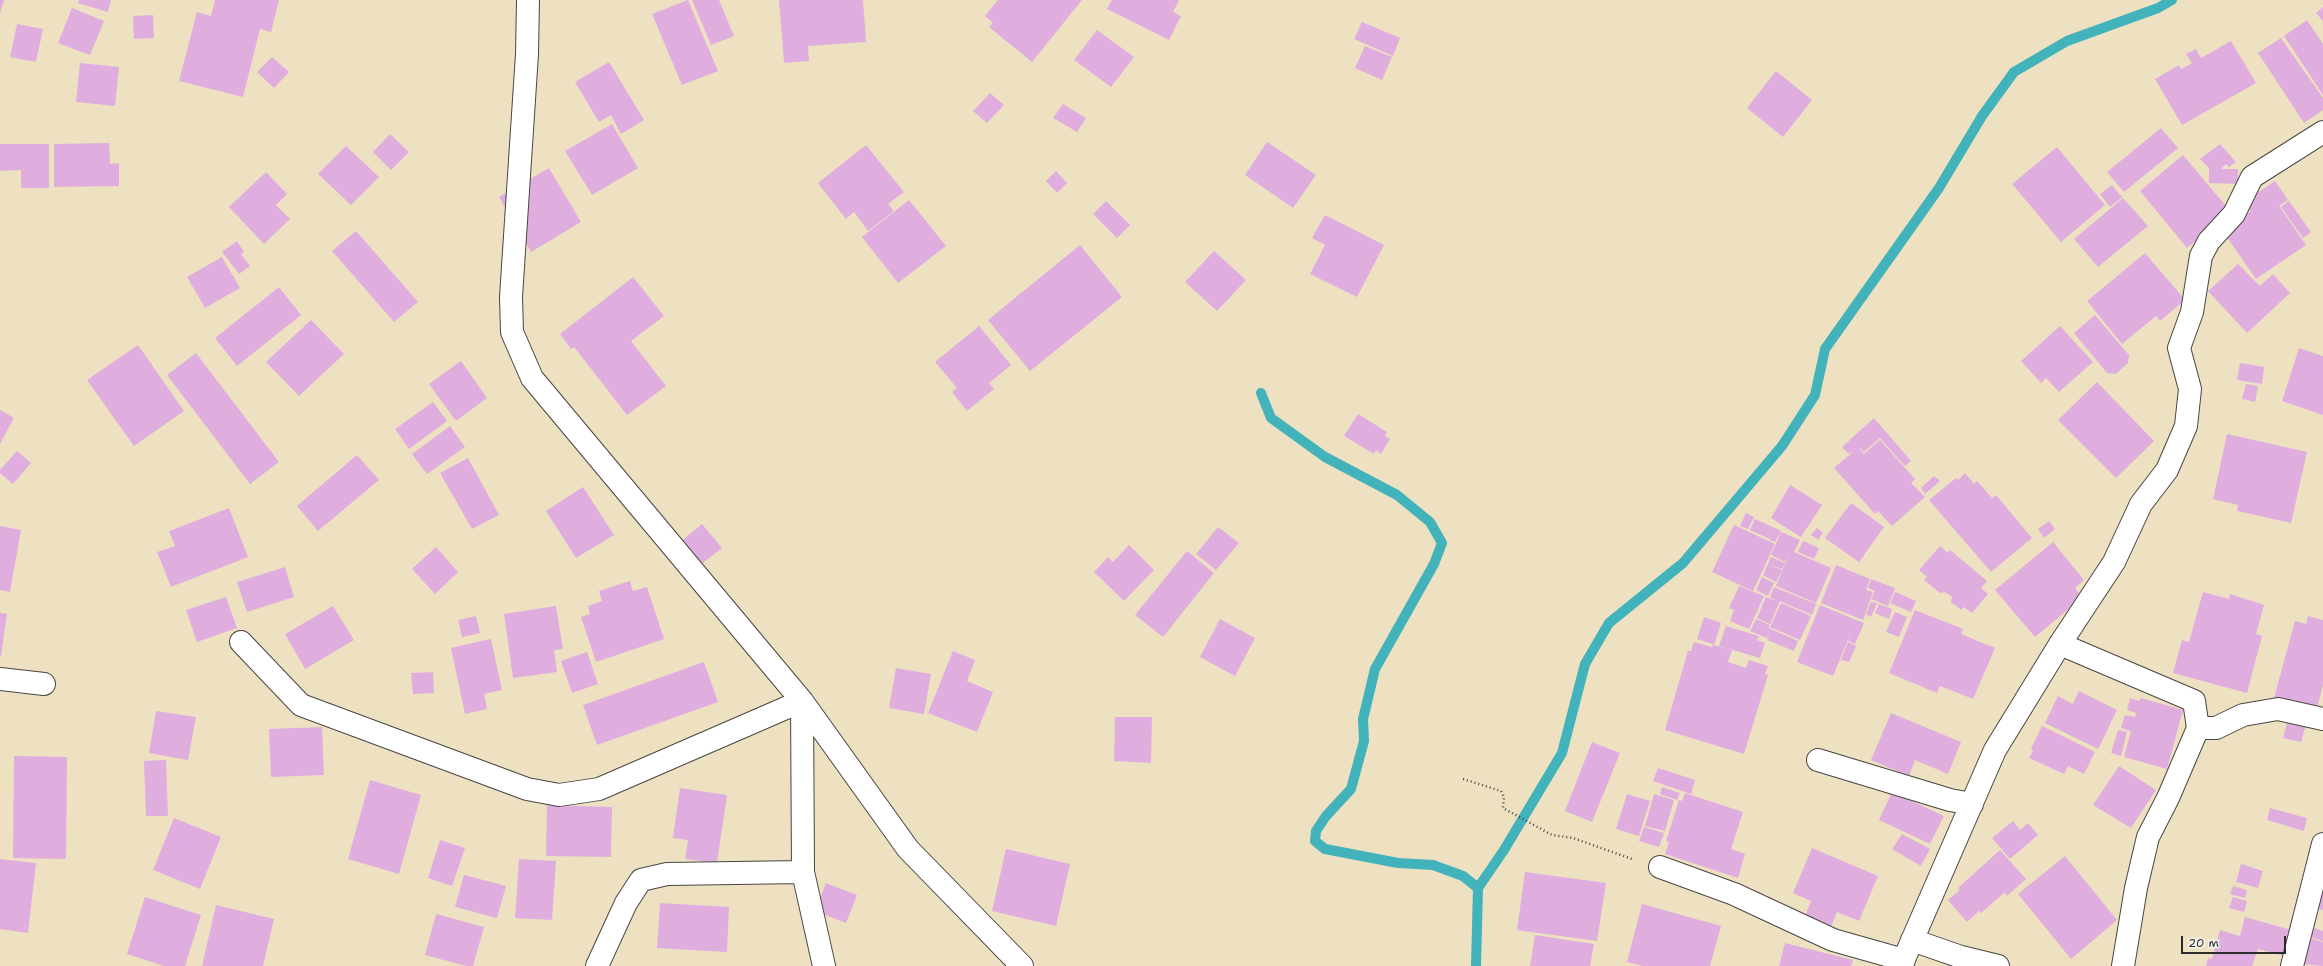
<!DOCTYPE html>
<style>
body{margin:0}
#map{position:relative;width:2323px;height:966px;overflow:hidden;background:#ede1c2;font-family:"Shantell Sans",sans-serif}
canvas{display:block}
.scale{position:absolute;left:2181px;top:936px;width:105px;height:18px;box-sizing:border-box;border:2px solid #2b2b2b;border-top:0;padding-left:5px;font-size:12px;line-height:14px;white-space:nowrap;color:#2b2b2b;-webkit-text-stroke:3px #f6f6f2;paint-order:stroke}
</style>
<div id="map">
<canvas width="2323" height="966"></canvas>
<div class="scale">20 m</div>
</div>
<script>
const g = document.querySelector('canvas').getContext('2d');
g.lineJoin = 'round';
const shape = rows => new Path2D(rows.map(r => 'M' + r).join(''));
function strokePath(path, color, width, dash) { g.strokeStyle = color; g.lineWidth = width; g.lineCap = dash ? 'butt' : 'round'; g.setLineDash(dash || []); g.stroke(path); }
function fill(path, color) { g.fillStyle = color; g.fill(path, 'evenodd'); }
const stream = shape([
 [1261,393,1271,418,1325,457,1397,495,1430,522,1442,543,1434,564,1375,669,1363,719,1364,741,1351,789,1326,816,1316,831,1315,841,1325,849,1398,863,1433,865,1463,876,1478,888],
 [1476,966,1478,888,1504,850,1562,753,1585,664,1609,623,1683,563,1782,446,1815,395,1825,349,1939,188,1982,116,2014,72,2067,41,2158,8,2172,0]
]);
const building = shape([
 [0,0,4,0,0,13],
 [79,0,111,0,108,12,78,3],
 [215,0,279,0,271,32,260,29,243,97,179,81,197,12,211,16],
 [688,0,718,71,682,85,652,14],
 [692,0,719,0,734,36,711,45],
 [779,0,863,0,866,42,808,46,809,61,784,63],
 [998,0,1082,0,1032,62,989,27,993,23,985,16],
 [1112,0,1179,0,1173,12,1181,16,1169,40,1107,9],
 [2323,7,2323,21,2316,13],
 [72,8,104,21,90,55,58,43],
 [153,15,154,38,134,39,133,16],
 [2307,20,2323,44,2323,95,2284,36],
 [1362,22,1400,38,1393,56,1354,39],
 [17,24,43,29,36,62,10,57],
 [1097,30,1134,57,1111,87,1074,60],
 [2281,38,2323,98,2323,110,2304,123,2258,53],
 [2231,41,2256,83,2182,125,2155,79,2179,65,2181,69,2192,63,2186,54,2196,49,2201,58],
 [1365,46,1392,57,1382,80,1355,68],
 [272,57,289,72,274,88,257,72],
 [609,62,644,120,621,134,611,115,599,122,575,82],
 [80,63,119,67,115,106,76,102],
 [1776,71,1812,100,1783,137,1747,108],
 [990,93,1004,105,987,123,973,111],
 [1063,104,1086,118,1077,132,1053,118],
 [612,124,638,168,592,195,565,151],
 [2161,128,2178,148,2124,192,2107,172],
 [390,134,409,152,391,170,373,152],
 [1267,142,1316,175,1293,208,1245,175],
 [109,143,110,164,119,163,119,186,54,187,54,144],
 [0,144,49,144,49,188,21,188,21,170,0,171],
 [2220,144,2236,162,2229,167,2226,164,2221,169,2238,169,2238,184,2209,183,2209,168,2200,159],
 [866,145,904,192,888,204,894,211,868,231,854,212,846,219,818,183],
 [346,146,379,177,351,205,318,174],
 [2057,147,2105,205,2061,242,2012,184],
 [2183,155,2231,212,2187,248,2140,191],
 [549,168,581,222,531,252,499,197],
 [1056,171,1067,183,1057,193,1046,181],
 [266,172,287,194,276,205,290,219,264,244,229,207],
 [2275,181,2288,200,2279,206,2306,245,2256,279,2222,230,2251,211,2244,202],
 [2112,185,2122,197,2110,207,2100,194],
 [2123,198,2148,226,2098,267,2074,239],
 [909,200,946,246,898,283,862,237],
 [1106,201,1130,225,1117,238,1093,214],
 [2289,201,2311,232,2303,238,2281,207],
 [1325,215,1384,245,1357,297,1310,274,1325,245,1312,238],
 [356,231,418,302,394,322,332,251],
 [237,241,244,252,241,254,250,266,239,274,222,252],
 [1080,245,1122,297,1030,371,988,320],
 [1214,251,1246,280,1217,311,1185,282],
 [2145,253,2185,300,2160,321,2156,316,2122,344,2087,301],
 [222,257,240,288,205,308,187,277],
 [2238,264,2260,286,2273,274,2290,293,2247,333,2208,291],
 [633,277,664,316,631,341,666,386,627,415,574,347,571,349,560,334],
 [279,287,301,315,237,366,215,338],
 [2095,315,2129,355,2128,363,2116,374,2107,373,2074,333],
 [311,320,344,354,299,396,266,362],
 [979,326,1011,365,989,383,994,389,967,411,952,392,957,388,935,362],
 [2060,326,2093,362,2059,392,2046,378,2041,383,2021,361],
 [138,345,184,411,134,446,87,380],
 [2299,348,2323,356,2323,415,2282,401],
 [196,353,279,462,250,484,167,375],
 [461,361,487,398,456,421,429,384],
 [2240,363,2264,367,2262,384,2237,380],
 [2097,382,2154,441,2116,478,2058,420],
 [2246,384,2258,386,2255,402,2242,399],
 [433,402,447,421,409,449,395,429],
 [0,410,14,418,0,444],
 [1358,414,1387,432,1385,436,1390,439,1381,454,1376,450,1374,454,1344,436],
 [1874,418,1911,461,1905,466,1880,438,1864,452,1858,446,1864,454,1880,440,1915,479,1911,483,1925,497,1892,526,1878,511,1875,514,1834,468,1854,451,1849,454,1842,447],
 [450,426,465,447,427,474,412,454],
 [2227,434,2307,452,2291,523,2237,511,2238,505,2213,499],
 [17,451,31,463,13,484,0,473,0,470],
 [357,455,379,480,318,531,297,506],
 [468,458,499,515,472,529,440,473],
 [1965,473,1974,484,1977,481,1992,498,1996,495,2032,538,1991,572,1929,500,1956,478,1958,480],
 [1934,476,1940,481,1925,494,1921,488],
 [1790,485,1822,505,1801,537,1771,518],
 [583,487,614,535,576,558,546,511],
 [1851,503,1884,527,1859,562,1825,538],
 [229,508,248,557,171,587,157,552,175,546,169,531],
 [1746,513,1754,517,1748,529,1740,526],
 [1755,519,1775,528,1770,539,1750,530],
 [2049,521,2055,529,2044,538,2038,529],
 [702,524,722,548,699,566,680,542],
 [1734,525,1775,544,1753,591,1712,572],
 [0,526,21,530,10,592,0,590],
 [1218,527,1239,543,1216,570,1196,554],
 [1775,528,1781,531,1775,542,1770,540],
 [1817,528,1823,533,1818,540,1811,535],
 [1781,532,1800,540,1794,552,1831,568,1816,603,1776,586,1789,554,1785,562,1771,555],
 [1803,541,1819,548,1814,559,1798,552],
 [2053,542,2084,580,2075,588,2082,598,2035,637,1995,590],
 [1129,545,1154,570,1124,601,1094,572,1108,557,1113,562],
 [1940,546,1948,553,1950,550,1987,581,1981,588,1988,594,1972,613,1964,607,1961,610,1951,602,1952,597,1945,592,1940,593,1924,580,1927,577,1919,570],
 [436,547,458,572,435,594,412,569],
 [1187,551,1214,573,1163,637,1135,615],
 [1771,557,1785,563,1782,569,1768,564],
 [1768,564,1782,570,1776,582,1763,575],
 [1836,565,1870,579,1866,590,1873,592,1863,620,1821,603],
 [285,567,294,597,247,612,237,582],
 [1762,577,1774,583,1768,596,1756,590],
 [1871,579,1895,588,1888,606,1871,599,1875,591,1868,588],
 [630,581,633,591,647,587,664,639,596,662,581,617,590,614,588,606,602,601,599,591],
 [1739,586,1764,596,1749,629,1730,621,1734,610,1729,608],
 [1774,587,1816,604,1812,615,1780,601,1770,624,1757,618,1766,597,1777,601,1770,597],
 [1895,592,1916,601,1911,612,1890,603],
 [2203,592,2229,599,2230,594,2264,605,2256,634,2262,636,2247,693,2173,673,2182,640,2189,642],
 [226,597,237,628,197,642,186,610],
 [1871,602,1877,603,1871,617,1866,614],
 [1781,603,1811,616,1800,640,1770,627],
 [1879,604,1892,609,1889,619,1875,613],
 [1820,605,1864,623,1855,644,1848,641,1853,628,1833,676,1797,662],
 [333,606,354,640,305,669,285,634],
 [556,606,563,649,554,650,557,672,513,678,504,614],
 [1915,610,1963,629,1961,634,1995,648,1973,699,1940,686,1937,693,1889,673],
 [1895,612,1907,617,1899,637,1886,632],
 [0,613,7,614,1,656,0,656],
 [476,616,480,633,462,637,458,620],
 [2308,616,2323,620,2323,685,2317,709,2274,698,2295,621,2306,624],
 [1704,617,1721,623,1714,645,1732,650,1728,662,1746,668,1749,660,1768,666,1765,674,1768,675,1744,754,1665,730,1688,651,1691,651,1694,642,1712,647,1713,644,1697,639],
 [1220,619,1255,638,1235,676,1200,657],
 [1756,619,1770,625,1769,627,1766,626,1771,629,1798,641,1794,651,1767,640,1770,632,1767,638,1750,631],
 [1726,626,1759,636,1757,640,1765,643,1760,658,1719,646],
 [491,639,502,690,484,694,487,709,465,714,451,648],
 [1848,642,1856,646,1849,662,1841,660],
 [953,651,975,660,967,681,993,692,977,732,928,713],
 [587,652,598,684,572,693,561,661],
 [704,662,718,702,597,745,583,705],
 [896,668,931,674,924,714,889,708],
 [433,672,434,693,413,694,411,673],
 [2079,691,2117,710,2098,749,2045,723,2058,696,2073,704],
 [2130,698,2139,701,2141,698,2183,710,2167,769,2124,757,2131,731,2121,728,2125,715,2135,717,2136,713,2127,710],
 [156,711,196,717,188,760,149,753],
 [1891,713,1961,742,1948,774,1915,760,1909,776,1871,760],
 [2289,716,2307,721,2301,742,2283,738],
 [1115,717,1152,717,1151,763,1114,761],
 [2042,726,2095,752,2084,774,2068,766,2064,774,2029,758,2033,750,2031,749],
 [322,727,324,775,271,777,269,729],
 [2118,730,2127,732,2121,756,2111,753],
 [1592,742,1620,753,1592,822,1565,811],
 [14,756,67,757,66,859,13,858],
 [166,760,168,816,146,816,144,761],
 [2119,766,2156,790,2131,828,2093,805],
 [1658,768,1695,780,1691,794,1653,781],
 [370,780,421,795,399,874,348,859],
 [1662,787,1680,793,1677,800,1660,794],
 [680,788,727,795,717,863,685,859,688,840,673,838],
 [1892,792,1944,816,1930,844,1879,820],
 [1685,793,1743,812,1731,849,1745,854,1738,878,1665,854,1669,842,1666,841,1679,800,1682,801],
 [1627,794,1650,801,1639,836,1616,829],
 [1654,794,1674,800,1665,831,1645,826],
 [547,805,612,807,611,857,546,856],
 [2270,808,2307,818,2304,831,2267,820],
 [174,818,221,837,200,889,153,870],
 [2013,821,2020,830,2028,823,2038,835,2010,859,1992,838],
 [1644,827,1664,833,1659,847,1639,841],
 [1902,834,1930,849,1921,866,1892,849],
 [440,840,465,848,452,886,428,878],
 [1812,848,1878,876,1859,921,1837,912,1831,927,1805,916,1811,901,1793,893],
 [1006,849,1070,864,1056,926,992,911],
 [2000,850,2026,879,2007,896,2005,892,1981,913,1979,911,1967,922,1948,900,1960,890,1958,888],
 [2065,856,2117,920,2071,959,2018,894],
 [0,859,36,863,28,933,0,929],
 [519,859,556,861,552,920,515,918],
 [2241,864,2263,871,2258,888,2236,882],
 [1525,872,1606,883,1597,941,1517,930],
 [464,875,506,886,497,918,455,907],
 [826,883,857,895,846,923,815,911],
 [2233,886,2247,890,2245,898,2230,894],
 [2323,889,2323,910,2317,908],
 [145,897,201,915,185,966,164,966,127,954],
 [2233,897,2247,901,2244,912,2229,908],
 [660,903,729,907,727,952,657,948],
 [1642,904,1721,926,1710,966,1643,966,1627,962],
 [216,905,274,919,263,966,202,966],
 [436,914,484,927,473,966,466,966,425,955],
 [2245,917,2291,930,2284,956,2258,949,2252,966,2206,966,2208,958,2212,959,2220,930,2240,936],
 [2312,927,2323,931,2323,941,2310,937],
 [1535,935,1594,944,1590,966,1530,966],
 [2309,938,2323,942,2323,966,2301,964],
 [1785,943,1853,960,1851,966,1779,966]
]);
const path = shape([
 [1463,779,1501,791,1504,797,1503,808,1552,835,1573,838,1632,859]
]);
const minor = shape([
 [528,0,527,54,511,297,512,332,532,378,802,701,908,849,1022,966],
 [241,642,301,705,527,789,559,795,599,789,802,701,803,872,824,966],
 [2060,644,2194,701,2198,728,2168,798,2148,837,2136,888,2123,966],
 [0,679,44,684],
 [2198,728,2216,728,2243,715,2278,709,2323,719],
 [1818,760,1950,800,1972,804],
 [1660,867,1734,894,1833,940,1904,960],
 [1912,940,1961,957,1998,966],
 [597,966,626,903,641,880,667,874,803,872],
 [1901,966,1995,750,2060,644,2114,562,2141,504,2167,470,2186,426,2190,389,2179,348,2192,312,2201,256,2209,241,2234,214,2252,177,2323,132],
 [2292,966,2323,844]
]);
strokePath(stream, '#42b2bb', 10);
fill(building, '#dfaedf');
strokePath(minor, '#484642', 24);
strokePath(path, '#484642', 2.5, [1, 3]);
strokePath(minor, '#fff', 22);
</script>
